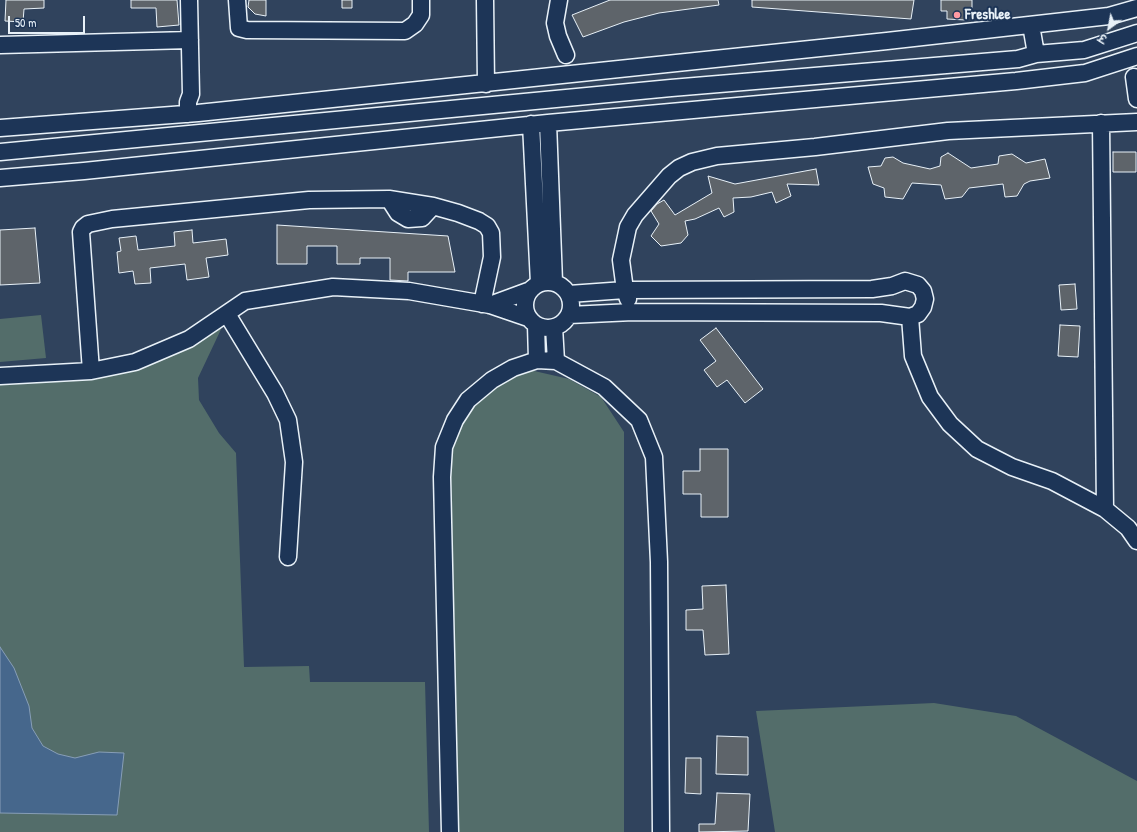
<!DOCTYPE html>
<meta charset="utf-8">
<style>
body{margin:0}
#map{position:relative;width:1137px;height:832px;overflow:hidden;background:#30435d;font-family:"Patrick Hand","Playpen Sans Deva",sans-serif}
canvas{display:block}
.north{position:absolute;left:1089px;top:8px;width:40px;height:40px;-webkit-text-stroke:3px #1d3557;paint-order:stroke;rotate:212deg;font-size:11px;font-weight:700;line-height:16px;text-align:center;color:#e8f1f8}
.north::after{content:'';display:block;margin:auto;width:14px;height:18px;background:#e8f1f8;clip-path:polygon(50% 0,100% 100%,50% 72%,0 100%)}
.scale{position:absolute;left:8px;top:16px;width:77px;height:18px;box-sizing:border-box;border:2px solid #e8f1f8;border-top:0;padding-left:5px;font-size:12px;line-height:14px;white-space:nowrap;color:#e8f1f8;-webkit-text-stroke:3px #1d3557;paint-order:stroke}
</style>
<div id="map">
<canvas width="1137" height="832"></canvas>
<div class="north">उ</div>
<div class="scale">50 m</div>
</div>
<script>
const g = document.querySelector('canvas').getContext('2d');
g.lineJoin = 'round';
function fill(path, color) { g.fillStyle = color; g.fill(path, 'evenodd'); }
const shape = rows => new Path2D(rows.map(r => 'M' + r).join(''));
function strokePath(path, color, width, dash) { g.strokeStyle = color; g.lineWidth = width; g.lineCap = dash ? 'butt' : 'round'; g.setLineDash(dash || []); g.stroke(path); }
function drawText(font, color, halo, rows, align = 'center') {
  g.font = font + ' "Patrick Hand",sans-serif'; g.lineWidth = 4; g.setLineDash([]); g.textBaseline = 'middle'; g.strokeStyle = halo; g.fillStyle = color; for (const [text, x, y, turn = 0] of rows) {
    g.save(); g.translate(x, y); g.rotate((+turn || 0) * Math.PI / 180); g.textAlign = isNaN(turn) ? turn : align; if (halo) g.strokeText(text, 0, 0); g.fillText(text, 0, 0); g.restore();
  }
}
const green = shape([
 [41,315,46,358,0,362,0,319],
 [224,323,198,378,199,400,219,433,236,453,244,667,309,666,310,682,425,682,429,832,0,832,0,379,129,370],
 [530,370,569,379,601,397,624,432,624,832,453,832,446,422,488,374],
 [934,703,1016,716,1137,781,1137,832,775,832,756,711]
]);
const water = shape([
 [0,647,14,668,29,706,32,728,43,746,58,754,75,758,99,752,124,753,117,815,0,813,0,647]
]);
const building = shape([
 [6,0,44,0,44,8,24,9,23,22,5,21,6,0],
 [131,0,177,0,179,25,157,27,156,8,131,8,131,0],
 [249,0,266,0,266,16,255,14,248,7,249,0],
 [342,0,352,0,352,8,342,8,342,0],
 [610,0,718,0,719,5,659,13,624,22,583,37,572,15,610,0],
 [752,0,914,0,911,19,752,7,752,0],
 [941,0,972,0,972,9,968,9,966,20,947,19,947,11,941,11,941,0],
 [1113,152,1136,152,1136,172,1113,172,1113,152],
 [948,153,971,168,998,164,999,156,1012,154,1026,163,1045,159,1050,178,1030,181,1024,184,1017,196,1005,197,1003,184,969,188,962,197,945,199,941,185,912,183,903,199,885,197,884,188,873,184,868,167,881,166,885,158,893,157,903,163,930,169,940,166,941,157,948,153],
 [816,169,819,185,787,184,791,196,776,203,772,192,751,197,733,198,734,212,724,217,719,208,695,219,685,221,688,235,681,243,661,246,651,236,659,224,651,211,657,204,664,200,675,215,712,193,708,176,735,184,816,169],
 [277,225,448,236,455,272,408,272,408,281,390,280,390,258,360,258,360,264,337,264,337,246,307,246,307,264,277,264,277,225],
 [35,228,40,283,0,285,0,230,35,228],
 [192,230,193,243,226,239,228,255,206,258,209,277,187,280,185,264,150,268,151,283,135,284,133,271,119,273,117,252,121,251,119,238,136,236,138,250,175,246,174,232,192,230],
 [1075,284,1077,309,1061,310,1059,285,1075,284],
 [1060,325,1080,326,1078,357,1058,356,1060,325],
 [716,328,763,389,745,403,727,380,717,387,704,370,716,361,700,340,716,328],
 [700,449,728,449,728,517,701,517,701,494,683,494,683,471,700,471,700,449],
 [726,585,729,654,705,655,703,630,686,630,686,610,703,609,702,586,726,585],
 [717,736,748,737,748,775,716,774,717,736],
 [686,758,701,758,701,794,685,793,686,758],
 [717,793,750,794,748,831,699,832,699,824,715,824,717,793]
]);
const minor = shape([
 [237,0,239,28,247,30,405,31,415,24,421,15,421,0],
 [485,0,486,84],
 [559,0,555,23,558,36,566,55],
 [1031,25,1036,54],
 [0,45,190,40],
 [1134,77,1137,99],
 [188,114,188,102,191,94,189,0],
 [548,123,554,282],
 [1101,123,1105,509],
 [531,124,539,283],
 [0,128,198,113,887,41,1109,16,1137,8],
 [0,152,671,88,1018,59,1036,54,1084,50,1137,33],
 [0,178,84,171,548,123,1016,81,1085,73,1137,56],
 [389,199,398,213,408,219,422,218,433,206],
 '525 305a23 23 0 1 1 46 0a23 23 0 1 1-46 0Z',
 [628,299,625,290,621,260,628,227,635,215,669,176,679,168,692,162,717,156,815,147,948,131,1137,122],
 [490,305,528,291],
 [227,314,275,393,288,420,294,462,288,557],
 [569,315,633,312,881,313,910,317,918,314,923,307,925,299,923,291,918,285,905,281,892,286,872,289,625,290,569,294],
 [910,317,913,356,930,397,950,424,977,449,1012,467,1052,481,1105,509,1128,528,1137,541],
 [536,325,537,360],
 [554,327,556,361],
 [91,371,81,232,83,228,88,224,112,219,309,200,389,199,433,206,458,213,479,221,487,226,491,233,492,257,482,304],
 [0,376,91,371,135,362,189,339,245,301,333,287,409,291,490,305,528,318],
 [450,832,442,477,444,447,455,420,468,400,492,380,513,368,537,360,556,361,604,387,639,420,654,457,659,562,661,832]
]);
const markers = [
 [957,15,4,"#ff9aa2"]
];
const poiNames = [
 ["Freshlee",965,15]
];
fill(green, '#536d6a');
fill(water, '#46678c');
strokePath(water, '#879eb7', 1);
fill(building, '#5e646a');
strokePath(building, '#e8f1f8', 1);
strokePath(minor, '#e8f1f8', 19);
strokePath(minor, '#1d3557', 16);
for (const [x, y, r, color] of markers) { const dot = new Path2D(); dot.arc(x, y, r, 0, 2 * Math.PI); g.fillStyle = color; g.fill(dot); strokePath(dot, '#1d3557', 1.5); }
drawText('bold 15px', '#e8f1f8', '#1d3557', poiNames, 'left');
</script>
